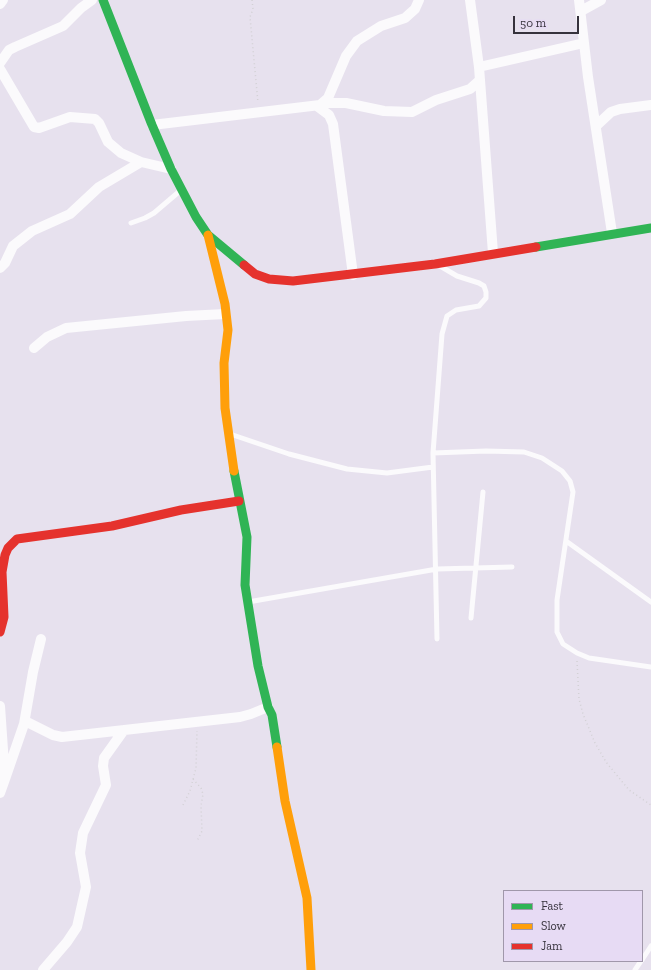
<!DOCTYPE html>
<style>
body{margin:0}
#map{position:relative;width:651px;height:970px;overflow:hidden;background:#e7e1ee;font-family:"Zilla Slab",serif}
canvas{display:block}
.legend{position:absolute;left:503px;top:890px;width:140px;height:72px;box-sizing:border-box;background:#e7dbf4;border:1px solid #a097aa;margin:0;padding:5px 7px;list-style:none;font-size:12px;color:#36323c}
.legend li{display:flex;align-items:center;gap:8px;height:20px}
.legend b{width:20px;border:1px solid #a097aa}
.scale{position:absolute;left:513px;top:16px;width:66px;height:18px;box-sizing:border-box;border:2px solid #36323c;border-top:0;padding-left:5px;font-size:12px;line-height:14px;white-space:nowrap;color:#36323c;-webkit-text-stroke:3px #e7dbf4;paint-order:stroke}
</style>
<div id="map">
<canvas width="651" height="970"></canvas>
<ul class="legend">
<li><b style="height:5px;background:#30b455"></b>Fast</li>
<li><b style="height:5px;background:#ff9f0a"></b>Slow</li>
<li><b style="height:5px;background:#e5322d"></b>Jam</li>
</ul>
<div class="scale">50 m</div>
</div>
<script>
const g = document.querySelector('canvas').getContext('2d');
g.lineJoin = 'round';
const shape = rows => new Path2D(rows.map(r => 'M' + r).join(''));
function strokePath(path, color, width, dash) { g.strokeStyle = color; g.lineWidth = width; g.lineCap = dash ? 'butt' : 'round'; g.setLineDash(dash || []); g.stroke(path); }
const path = shape([
 [252,0,253,9,250,17,258,103],
 [577,661,579,699,583,714,595,743,606,762,629,790,651,805],
 [193,779,201,788,203,794,201,806,202,831,197,841],
 [183,805,190,791,196,768,197,731]
]);
const lane = shape([
 [131,223,145,218,154,213,181,190],
 [230,434,289,454,347,469,387,473,433,467],
 [433,453,486,451,524,452,542,458,562,471,570,481,573,492,557,600,557,632,563,644,577,653,589,658,651,667],
 [566,541,651,602],
 [248,602,437,569,512,567],
 [471,618,483,492],
 [437,639,433,453,442,334,447,316,456,310,479,306,486,298,486,292,484,286,479,283,457,276,440,266],
 [642,960,651,946],
 [635,970,641,961]
]);
const street = shape([
 [470,0,479,67,493,253],
 [579,0,588,77,612,233],
 [0,4,3,0],
 [581,11,601,0],
 [0,63,9,50,15,47,63,26,81,8,92,0],
 [479,67,584,43],
 [0,69,34,127,39,128,70,117,95,119,99,123,108,142,121,153,141,162,171,169],
 [324,103,346,103,384,111,412,112,436,100,470,89,480,80],
 [317,106,329,115,333,124,353,275],
 [152,125,320,105,328,98,346,56,357,41,381,26,405,18,415,9,419,0],
 [596,126,611,112,620,109,651,105],
 [0,268,5,263,13,246,32,231,70,214,99,187,141,162],
 [34,348,47,337,66,328,186,316,225,314],
 [0,706,5,779,0,793],
 [25,721,53,735,62,737,240,717,251,714,268,707],
 [5,779,24,724,33,672,41,639],
 [43,970,67,942,77,927,86,887,80,853,83,833,106,785,103,766,104,758,124,730]
]);
const fast = shape([
 [103,0,152,125,171,169,196,217,208,235,244,265],
 [536,247,651,228],
 [234,471,247,537,245,585,258,666,268,707,272,715,277,747]
]);
const slow = shape([
 [208,235,225,304,228,330,224,363,225,408,234,471],
 [277,747,285,801,307,898,311,970]
]);
const jam = shape([
 [244,265,255,274,269,279,293,281,435,264,536,247],
 [0,632,4,617,2,572,5,555,8,548,17,539,112,526,181,510,239,501]
]);
strokePath(path, '#d3d1d5', 1.5, [1, 3]);
strokePath(lane, '#fbfafc', 5);
strokePath(street, '#fbfafc', 10);
strokePath(fast, '#30b455', 9);
strokePath(slow, '#ff9f0a', 9);
strokePath(jam, '#e5322d', 9);
</script>
